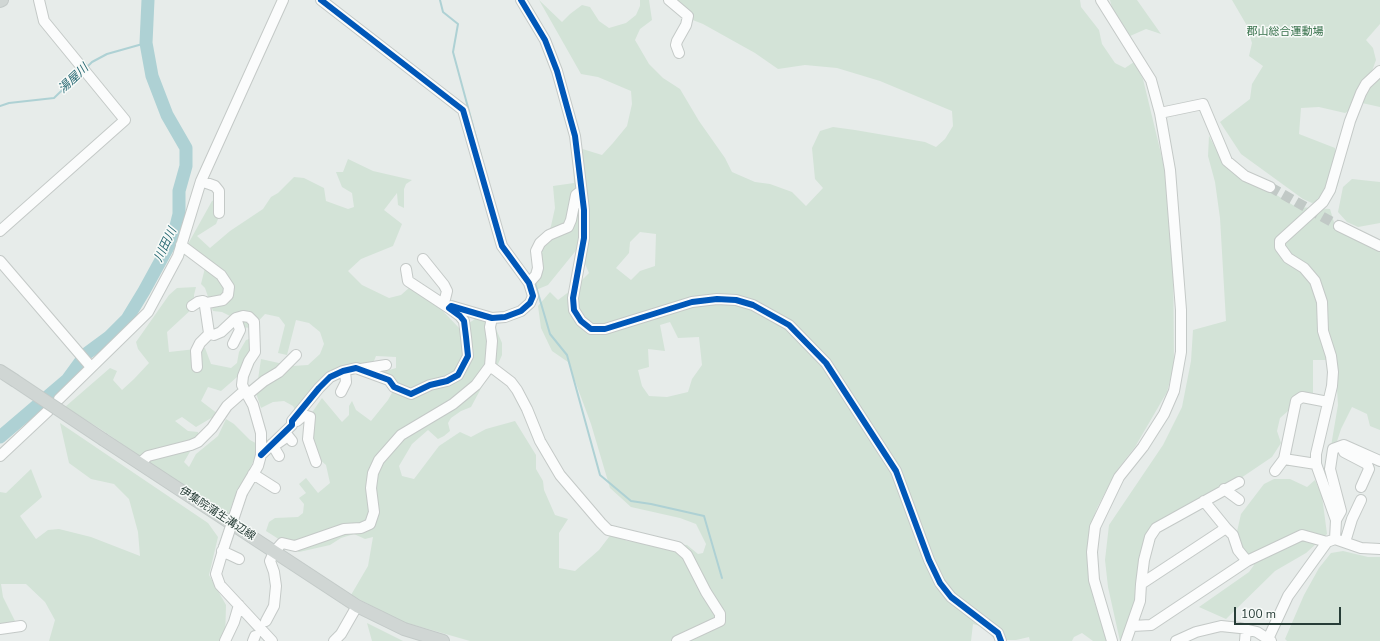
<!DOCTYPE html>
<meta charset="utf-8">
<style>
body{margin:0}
#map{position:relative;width:1380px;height:641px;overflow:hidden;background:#e7ecea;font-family:"Nunito Sans",sans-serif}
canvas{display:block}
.scale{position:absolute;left:1234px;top:607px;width:107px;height:18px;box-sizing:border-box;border:2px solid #273d37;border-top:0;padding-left:5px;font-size:12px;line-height:14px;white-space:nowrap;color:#273d37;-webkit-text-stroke:3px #f7faf8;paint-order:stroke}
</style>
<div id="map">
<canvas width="1380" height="641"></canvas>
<div class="scale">100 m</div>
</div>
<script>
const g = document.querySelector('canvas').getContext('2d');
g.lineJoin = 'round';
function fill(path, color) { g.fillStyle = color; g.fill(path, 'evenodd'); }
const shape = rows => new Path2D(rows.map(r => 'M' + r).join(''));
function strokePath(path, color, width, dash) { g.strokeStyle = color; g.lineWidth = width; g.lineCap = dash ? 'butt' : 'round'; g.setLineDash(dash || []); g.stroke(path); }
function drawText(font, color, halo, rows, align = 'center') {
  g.font = font + ' "Nunito Sans","Noto Sans JP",sans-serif'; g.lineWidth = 3; g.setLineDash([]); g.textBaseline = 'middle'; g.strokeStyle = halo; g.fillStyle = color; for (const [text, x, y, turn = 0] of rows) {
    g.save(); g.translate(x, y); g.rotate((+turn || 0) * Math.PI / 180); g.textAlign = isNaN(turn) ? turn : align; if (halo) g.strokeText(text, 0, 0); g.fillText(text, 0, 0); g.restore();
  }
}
const green = shape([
 [539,0,562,22,570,14,582,5,590,7,599,21,609,28,626,23,636,15,640,6,640,0,649,0,652,20,640,29,635,40,649,64,663,78,680,89,699,121,725,158,732,172,755,182,770,184,792,192,806,206,823,188,815,179,812,148,820,131,833,127,855,130,925,142,936,147,945,139,953,126,952,111,880,81,837,68,805,65,778,69,755,53,703,24,685,17,667,0,1080,0,1081,7,1099,30,1102,44,1115,63,1125,68,1134,62,1143,79,1164,166,1170,200,1173,247,1174,366,1167,392,1135,447,1117,470,1097,508,1089,531,1089,571,1094,601,1107,641,1093,641,1082,633,1074,637,1072,641,1030,641,1029,637,1016,640,995,640,984,627,973,624,971,641,470,641,400,621,351,595,368,566,373,537,365,539,354,534,341,538,330,545,299,552,266,531,269,522,275,518,298,517,303,513,304,504,299,498,306,493,299,484,306,478,318,493,330,483,326,465,312,453,306,438,304,424,322,398,342,422,349,415,349,406,352,401,356,410,371,421,388,400,393,391,376,374,396,368,396,357,376,356,371,368,362,367,320,385,297,414,293,406,284,401,273,402,261,408,256,393,261,359,292,366,308,365,320,354,324,344,320,332,309,323,296,320,287,355,278,353,285,325,279,317,265,314,252,328,239,327,232,317,222,312,213,311,205,288,201,284,205,268,183,253,212,201,221,197,222,209,216,224,197,236,210,248,230,231,263,209,271,197,278,193,294,177,304,178,324,188,326,201,348,209,354,207,352,193,342,187,336,172,343,172,348,159,373,171,412,180,406,184,404,189,404,208,398,205,397,193,384,210,402,224,393,246,361,259,348,271,362,285,389,298,401,295,410,287,439,307,460,329,475,319,488,319,493,322,502,343,502,355,498,364,485,381,471,407,461,411,451,418,448,423,450,431,444,436,438,439,428,430,412,444,399,466,402,476,414,479,439,446,460,432,471,437,486,429,515,421,536,455,536,469,543,481,544,490,555,515,568,519,559,533,559,568,575,571,599,550,612,533,627,541,687,545,698,554,703,553,706,544,696,524,680,518,631,507,610,488,591,424,568,362,552,351,541,328,538,306,550,292,558,300,574,288,589,273,578,248,548,285,533,291,532,257,543,246,551,226,555,208,553,186,574,183,573,161,576,147,602,155,613,143,627,126,632,104,631,91,598,77,581,74],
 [640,232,656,234,655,266,640,271,631,280,616,268,629,253,630,242],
 [670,322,678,338,699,337,702,365,692,379,688,392,667,397,649,396,642,386,638,370,649,367,648,349,665,351,660,325],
 [1110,0,1137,0,1161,34,1146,29,1130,36,1112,8],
 [1232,0,1380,0,1380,24,1366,40,1373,48,1376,60,1372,71,1376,77,1380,76,1380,107,1362,103,1345,113,1319,107,1301,108,1299,134,1335,148,1339,181,1335,193,1330,200,1312,203,1303,199,1241,154,1220,122,1250,99,1252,84,1263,66,1249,56,1252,43,1246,24],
 [1209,136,1223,162,1296,207,1330,209,1336,229,1380,252,1380,430,1370,426,1367,414,1352,407,1341,429,1331,460,1331,446,1338,405,1336,374,1332,360,1313,360,1313,393,1296,404,1280,418,1277,431,1281,443,1272,457,1238,480,1155,526,1135,603,1120,641,1108,587,1105,560,1109,525,1163,445,1182,407,1191,361,1193,330,1226,321,1220,218,1215,182,1208,156],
 [1352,179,1380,182,1380,223,1358,227,1347,222,1338,212,1343,187],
 [196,287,194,295,194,307,167,332,169,352,205,348,211,364,231,368,237,363,239,352,246,340,255,337,244,371,221,391,208,387,201,401,218,414,196,427,182,417,175,421,188,431,198,432,201,443,191,450,184,462,189,467,196,454,218,436,226,419,234,424,250,440,261,446,232,504,228,517,99,428,65,407,110,368,117,371,113,380,122,390,134,379,149,363,138,349,136,342,169,295,177,288],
 [60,423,208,523,218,537,209,575,226,605,225,641,49,641,55,620,45,602,26,584,1,584,3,597,17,625,0,631,0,492,6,493,31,469,42,497,20,516,36,539,48,530,59,529,91,537,140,556,138,532,129,499,114,484,91,479,69,463],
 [1274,479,1290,479,1307,487,1315,480,1322,496,1327,534,1306,553,1275,571,1226,619,1199,607,1249,572,1254,565,1236,536,1241,514,1264,484],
 [1343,551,1368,557,1380,557,1380,641,1287,641,1285,639,1304,595,1319,568,1331,553],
 [367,623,403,641,372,641]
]);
const stream = shape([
 [440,0,443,12,458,24,453,52,486,174],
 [86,68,92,62,107,54,146,43],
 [0,106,9,103,54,98,81,72],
 [535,283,550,334,567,355,600,475,631,501,651,504,704,516,722,578]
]);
const river = shape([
 [0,437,67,380,86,354,109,337,127,319,144,291,173,238,179,214,179,191,186,166,186,148,167,115,152,76,146,43,148,0]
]);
const minorTunnel = shape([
 [1270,187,1339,226]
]);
const minor = shape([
 [521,0,545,40,557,71,575,136,584,210,584,238,573,298,574,310,581,321,591,329,605,329,692,302,717,299,736,300,753,305,789,325,826,363,896,471,929,560,940,583,951,597,998,633,1001,641],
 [669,0,688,16,686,25,677,41,676,45,679,53],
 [1101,0,1151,80,1160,113,1170,170,1181,310,1181,352,1174,391,1164,414,1143,447,1119,477,1095,527,1092,552,1094,580,1112,641],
 [1160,113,1203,104,1227,161,1245,176,1270,187],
 [201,181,215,186,219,191,219,213],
 [1339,226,1380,246],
 [0,231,125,120,44,21,39,0],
 [181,245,221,275,229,287,228,295,223,300,207,303,205,306,209,333,214,335,221,332,236,318,243,316,249,317,254,322,255,352,249,361,243,376,242,385,253,405,261,433,261,455,258,466,242,493],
 [423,259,444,285,447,291,445,299],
 [0,261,91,367],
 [406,269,408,281,449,308],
 [529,283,536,275,538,268,536,251,540,243,549,235,568,227,571,220,576,195,581,191],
 [192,306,198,302,203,301,207,303],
 [233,344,240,330,236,318],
 [490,366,511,382,517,390,527,409,540,441,560,475,601,523,608,530,678,547,687,555,706,592,720,614,720,621,677,641],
 [197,367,196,351,200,343,210,333],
 [361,369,386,365],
 [341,392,346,382,345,371],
 [247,395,264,381,279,372,296,355],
 [59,399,148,312,178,256,201,181,283,0],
 [297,421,304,415,310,417,308,439,316,462],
 [278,443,288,436,292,441],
 [272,444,279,456],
 [1344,452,1367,464,1369,469,1361,487],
 [261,455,292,425,292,421,319,388,330,377,343,371,356,368,389,380,394,387,411,394,430,385,447,381,458,375,468,356,466,337,464,321,460,316,449,308,451,306,492,318,505,317,521,311,530,303,533,296,529,283,502,246,463,110,321,0],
 [0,456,48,411],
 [1284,459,1316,464],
 [140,463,148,456,191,445,198,442,212,428,227,406,244,391],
 [1275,471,1284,459,1296,401,1302,397,1328,402],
 [253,474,275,488],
 [1224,489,1239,500],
 [1204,501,1226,528],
 [1336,520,1341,511,1330,469,1333,449,1344,445,1380,461],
 [1335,539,1336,520,1316,464,1316,454,1332,386,1333,372,1331,356,1323,331,1322,302,1315,281,1304,268,1288,258,1280,247,1280,241,1323,202,1330,190,1350,121,1361,93,1366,84,1380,71],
 [1345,542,1352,519,1361,500],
 [224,547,216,574,220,585,272,641],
 [222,551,239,559],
 [1247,561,1302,535,1327,542],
 [1141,584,1144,560,1150,537,1156,528,1239,482],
 [266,621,274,606,276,586,274,572,270,561,274,552,282,543,295,546,344,529,361,528,370,524,374,512,371,488,373,473,379,460,401,435,453,404,476,385,490,366,492,341,490,327,492,318],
 [0,629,21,626],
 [1268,639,1288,596,1327,542,1335,539,1361,548,1380,549],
 [225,641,234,622,239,605],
 [253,641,255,636],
 [334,641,341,634,357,606],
 [1126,641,1140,601,1141,584,1226,528,1233,535,1238,550,1247,561,1151,625,1132,626],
 [1176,641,1196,632,1221,626,1240,628,1257,632,1271,641],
 [1245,641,1246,629]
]);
const major = shape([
 [0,1,2,0],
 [0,371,14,380],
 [104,440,357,606,404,629,443,641]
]);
const minorBridge = shape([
 [224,547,242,493]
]);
const majorBridge = shape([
 [14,380,104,440]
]);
const cycleway = shape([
 [521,0,545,40,557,71,575,136,584,210,584,238,573,298,574,310,581,321,591,329,605,329,692,302,717,299,736,300,753,305,789,325,826,363,896,471,929,560,940,583,951,597,998,633,1001,641],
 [261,455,292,425,292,421,319,388,330,377,343,371,356,368,389,380,394,387,411,394,430,385,447,381,458,375,468,356,466,337,464,321,460,316,449,308,451,306,492,318,505,317,521,311,530,303,533,296,529,283,502,246,463,110,321,0]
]);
const parkNames = [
 ["郡山総合運動場",1285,32]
];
const streetNames = [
 ["伊集院蒲生溝辺線",217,514,33]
];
const waterNames = [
 ["湯屋川",74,79,-44],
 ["川田川",166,245,-65]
];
fill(green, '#d3e3d7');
strokePath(stream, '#aed1d4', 2);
strokePath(river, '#aed1d4', 13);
strokePath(minorTunnel, '#c1c9c6', 10, [10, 5]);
strokePath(minor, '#c4c9c7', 12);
strokePath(major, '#c3cac8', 14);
strokePath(minor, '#fbfcfc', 10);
strokePath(major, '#d0d6d4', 12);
strokePath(minorBridge, '#c4c9c7', 12, []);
strokePath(majorBridge, '#c3cac8', 14, []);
strokePath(minorBridge, '#fbfcfc', 10);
strokePath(majorBridge, '#d0d6d4', 12);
strokePath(cycleway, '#0057b8', 6);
drawText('11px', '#36704a', '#f7faf8', parkNames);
drawText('11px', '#273d37', '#f7faf8', streetNames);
drawText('italic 12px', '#286973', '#f7faf8', waterNames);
</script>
